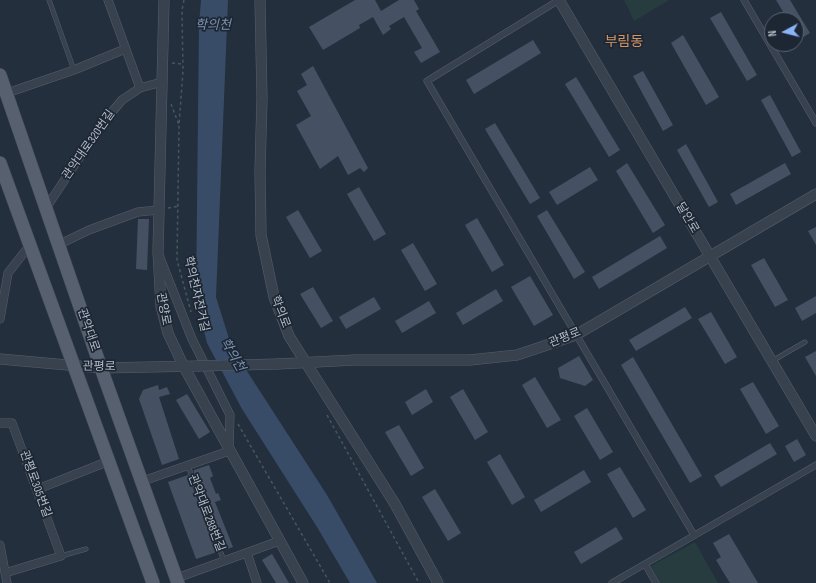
<!DOCTYPE html>
<meta charset="utf-8">
<style>
body{margin:0}
#map{position:relative;width:816px;height:583px;overflow:hidden;background:#242f3e;font-family:"Sofia Sans Condensed",sans-serif}
canvas{display:block}
.north{position:absolute;left:764px;top:12px;width:40px;height:40px;box-sizing:border-box;background:#1d2633;border:1px solid #59626f;border-radius:50%;rotate:263deg;font-size:11px;font-weight:700;line-height:16px;text-align:center;color:#b4bcc9}
.north::after{content:'';display:block;margin:auto;width:14px;height:18px;background:#8ab4f8;clip-path:polygon(50% 0,100% 100%,50% 72%,0 100%)}
</style>
<div id="map">
<canvas width="816" height="583"></canvas>
<div class="north">N</div>
</div>
<script>
const g = document.querySelector('canvas').getContext('2d');
g.lineJoin = 'round';
function fill(path, color) { g.fillStyle = color; g.fill(path, 'evenodd'); }
const shape = rows => new Path2D(rows.map(r => 'M' + r).join(''));
function strokePath(path, color, width, dash) { g.strokeStyle = color; g.lineWidth = width; g.lineCap = dash ? 'butt' : 'round'; g.setLineDash(dash || []); g.stroke(path); }
function drawText(font, color, halo, rows, align = 'center') {
  g.font = font + ' "Sofia Sans Condensed","Noto Sans KR",sans-serif'; g.lineWidth = 3.5; g.setLineDash([]); g.textBaseline = 'middle'; g.strokeStyle = halo; g.fillStyle = color; for (const [text, x, y, turn = 0] of rows) {
    g.save(); g.translate(x, y); g.rotate((+turn || 0) * Math.PI / 180); g.textAlign = isNaN(turn) ? turn : align; if (halo) g.strokeText(text, 0, 0); g.fillText(text, 0, 0); g.restore();
  }
}
const green = shape([
 [624,0,669,0,634,21],
 [695,542,718,583,660,583,651,566]
]);
const water = shape([
 [201,0,228,0,216,297,232,348,327,495,377,583,350,583,317,527,242,409,207,343,196,299,199,25]
]);
const building = shape([
 [355,0,375,0,381,11,399,0,414,0,419,9,416,11,440,52,421,63,414,52,422,48,404,17,389,26,391,29,383,35,373,17,359,25,360,28,323,50,309,27],
 [776,0,790,0,810,33,800,39,796,33,796,20,788,20],
 [721,12,757,75,747,81,710,18],
 [683,35,719,97,706,105,671,43],
 [533,40,541,53,474,94,466,80],
 [313,66,368,168,364,172,360,168,348,175,338,156,320,169,296,125,311,116,297,91,307,85,301,74],
 [643,71,673,125,663,131,633,76],
 [576,77,620,150,609,157,565,84],
 [770,95,801,152,792,157,761,100],
 [495,123,540,198,530,204,485,129],
 [686,144,718,202,709,207,677,150],
 [627,163,665,225,653,233,616,171],
 [785,163,791,174,736,205,730,194],
 [590,167,598,180,557,205,549,192],
 [359,187,386,234,374,241,347,194],
 [298,210,322,251,310,258,286,217],
 [547,210,585,272,574,279,537,216],
 [477,218,504,265,492,272,465,225],
 [138,219,149,219,147,270,136,269],
 [816,227,816,245,808,231],
 [660,236,667,248,599,289,592,277],
 [413,243,437,284,425,291,401,250],
 [764,258,788,300,775,307,751,265],
 [530,276,553,315,534,326,511,287],
 [313,287,333,321,321,328,300,294],
 [496,289,503,301,463,325,456,313],
 [816,296,816,313,802,321,795,308],
 [374,297,381,309,346,329,339,317],
 [429,301,436,313,402,333,395,321],
 [685,307,692,318,636,351,629,340],
 [711,312,737,357,725,364,698,319],
 [816,351,816,376,805,357],
 [579,356,593,380,585,386,560,378,558,368],
 [633,357,702,476,690,483,621,365],
 [535,377,561,420,547,428,522,385],
 [753,382,779,426,766,434,740,389],
 [158,385,159,390,167,387,170,394,159,397,179,459,162,465,139,399,143,390],
 [426,389,433,402,412,415,405,402],
 [463,389,488,432,475,440,450,397],
 [187,394,210,432,199,439,176,400],
 [587,408,613,452,600,460,574,416],
 [399,425,424,468,411,476,385,432],
 [797,439,806,455,794,462,785,446],
 [770,443,777,454,721,487,714,476],
 [500,454,525,497,512,505,487,462],
 [209,465,213,476,210,478,216,494,218,493,221,500,215,502,233,547,225,550,194,473,194,470],
 [620,467,646,510,633,518,607,474],
 [584,470,591,482,541,512,534,500],
 [188,475,217,552,196,559,168,482],
 [435,489,461,533,448,541,422,497],
 [616,527,623,539,581,564,574,552],
 [729,534,758,583,730,583,725,575,716,560,721,557,713,543],
 [272,554,289,583,276,583,262,560]
]);
const path = shape([
 [184,0,182,10,183,71,179,125,177,260,191,312],
 [172,63,182,64],
 [171,104,179,125],
 [168,208,179,206],
 [327,415,419,583],
 [238,424,330,583]
]);
const service = shape([
 [49,0,74,70],
 [772,361,805,342],
 [188,466,224,561],
 [61,556,86,549]
]);
const pedestrian = shape([
 [559,0,427,81,694,535],
 [744,0,816,123],
 [645,564,656,583],
 [612,583,816,465]
]);
const minor = shape([
 [108,0,140,88],
 [7,93,74,70,125,49],
 [46,208,101,125,122,100,140,88,162,82],
 [58,245,89,230,138,212,158,210],
 [0,319,8,273,30,245],
 [0,423,12,423,61,556,5,573],
 [143,481,229,451,230,415,192,339,160,258],
 [38,489,109,461],
 [0,545,7,583],
 [247,553,257,583],
 [177,578,279,541]
]);
const tertiary = shape([
 [164,0,158,252,161,306,168,333,183,365,303,583],
 [260,0,262,98,260,171,261,235,274,297,289,336,395,504,438,583],
 [559,0,816,436],
 [0,359,101,368,198,366],
 [278,364,354,360,470,360,517,355,538,348,576,335,816,194]
]);
const primary = shape([
 [0,75,101,368,178,583],
 [0,163,153,583]
]);
const tertiaryBridge = shape([
 [198,366,278,364]
]);
const streetNames = [
 ["관악대로320번길",89,145,-55],
 ["달안로",687,218,60],
 ["학의천자전거길",196,294,77],
 ["관양로",163,309,79],
 ["학의로",280,312,69],
 ["관악대로",88,330,71],
 ["관평로",565,338,-22],
 ["관평로",99,367,1],
 ["관평로305번길",35,484,70],
 ["관악대로288번길",206,513,69]
];
const waterNames = [
 ["학의천",213,26],
 ["학의천",232,355,60]
];
const quarterNames = [
 ["부림동",624,42]
];
fill(green, '#263c3f');
fill(water, '#394c67');
fill(building, '#455162');
strokePath(service, '#565f6c', 5);
strokePath(pedestrian, '#565f6c', 7);
strokePath(minor, '#565f6c', 9);
strokePath(tertiary, '#565f6c', 11);
strokePath(primary, '#414a57', 14);
strokePath(path, '#44595c', 1.5, [3, 3]);
strokePath(service, '#38414e', 4);
strokePath(pedestrian, '#38414e', 6);
strokePath(minor, '#38414e', 8);
strokePath(tertiary, '#38414e', 10);
strokePath(primary, '#56606e', 13);
strokePath(tertiaryBridge, '#565f6c', 11, []);
strokePath(tertiaryBridge, '#38414e', 10);
drawText('12px', '#b4bcc9', '#1d2633', streetNames);
drawText('italic 13px', '#7c92b1', '#1d2633', waterNames);
drawText('14px', '#d59563', '#1d2633', quarterNames);
</script>
